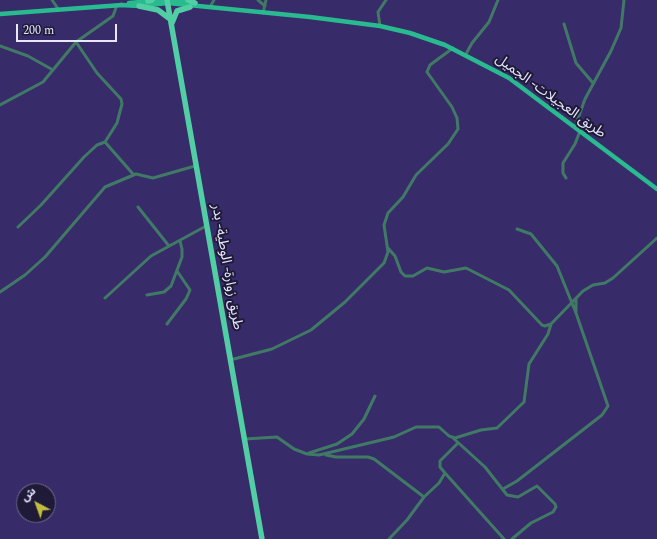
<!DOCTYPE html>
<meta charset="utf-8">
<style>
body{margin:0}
#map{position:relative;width:657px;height:539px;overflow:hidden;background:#372b6a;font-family:Spectral,"Noto Sans Arabic",serif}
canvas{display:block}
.north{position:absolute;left:16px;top:483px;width:40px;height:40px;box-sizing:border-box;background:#1e1a37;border:1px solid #6f6c87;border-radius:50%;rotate:319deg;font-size:11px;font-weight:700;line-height:16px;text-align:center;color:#e8e7ff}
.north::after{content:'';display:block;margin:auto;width:14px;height:18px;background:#c1bd40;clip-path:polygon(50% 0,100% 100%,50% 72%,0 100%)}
.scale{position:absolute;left:16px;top:24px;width:101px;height:18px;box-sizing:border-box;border:2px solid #e8e7ff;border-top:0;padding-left:5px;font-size:12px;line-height:14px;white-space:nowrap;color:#e8e7ff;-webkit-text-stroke:3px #1e1a37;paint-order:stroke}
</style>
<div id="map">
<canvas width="657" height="539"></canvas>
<div class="north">ش</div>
<div class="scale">200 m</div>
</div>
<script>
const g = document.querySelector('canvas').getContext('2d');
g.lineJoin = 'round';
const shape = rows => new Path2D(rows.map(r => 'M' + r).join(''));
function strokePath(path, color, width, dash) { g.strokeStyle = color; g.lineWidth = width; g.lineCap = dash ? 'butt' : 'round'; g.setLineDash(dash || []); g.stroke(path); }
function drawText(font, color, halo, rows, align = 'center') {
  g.font = font + ' Spectral,"Noto Sans Arabic",serif'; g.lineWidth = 4; g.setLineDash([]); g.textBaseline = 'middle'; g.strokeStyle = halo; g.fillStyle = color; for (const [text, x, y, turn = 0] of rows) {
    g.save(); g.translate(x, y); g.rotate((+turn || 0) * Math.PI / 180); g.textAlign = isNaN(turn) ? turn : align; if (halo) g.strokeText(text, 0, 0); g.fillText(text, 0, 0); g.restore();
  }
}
const street = shape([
 [52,0,59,10],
 [258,0,265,6],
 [210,7,214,0],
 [263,13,266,0],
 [564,24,576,63,593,83],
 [380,26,378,12,386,0],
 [0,46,28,56,53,70],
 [466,54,472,43,489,22,498,0],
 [0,105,43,82,76,42,113,16,117,5],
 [575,127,585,99,611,51,621,28,624,0],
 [105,142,133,174],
 [566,178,563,173,563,163,575,144,580,131],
 [138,207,169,246],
 [18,227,41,205,84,157,97,145,105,142,117,123,122,104,121,99,97,73,76,42],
 [388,248,395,256,401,272,405,276,413,276,427,268,444,272,466,268,509,290,542,325,545,326,551,324,583,291,593,285,605,283,613,278,657,238],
 [0,292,25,275,45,257,105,187,136,174,153,178,195,166],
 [147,295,164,292,171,286,182,257,182,249,180,241],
 [105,298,151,256,206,226],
 [576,298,576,312],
 [167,324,186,299,190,290,177,271],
 [230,360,272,349,311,330,345,302,384,263,388,252,384,225,388,213,403,197,416,175,448,144,458,129,457,118,452,107,427,72,430,65,453,48],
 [452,437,485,467,507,495,518,497,537,486,555,504,556,507,553,512,531,523,512,539],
 [245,439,277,437,294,449,307,454,319,455,394,437,416,427,439,427,449,436,455,438,481,430,497,428,524,402,529,364,548,334,551,324],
 [309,453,337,444,352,434,364,419,375,396],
 [326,455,336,457,368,457,374,459,424,497],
 [445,473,504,539],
 [503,489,517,481,602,415,608,406,576,313,557,266,531,234,517,229],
 [389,539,407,520,424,497,439,483,445,473,440,467,440,461,458,443]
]);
const primary = shape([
 [170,0,191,3],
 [129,3,163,0],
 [121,5,139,6,168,3,310,17,380,26,410,33,445,45,509,78,657,189],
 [0,14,122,5]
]);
const highway = shape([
 [167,0,262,539],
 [188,0,195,3],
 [148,1,152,0],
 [139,6,158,10,170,19],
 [172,23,177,11,190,7]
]);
const streetNames = [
 ["طريق العجيلات- الجميل",550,97,36],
 ["طريق زوارة- الوطية- بدر",226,267,80]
];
strokePath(street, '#407a65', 3);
strokePath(primary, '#29ba90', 4.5);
strokePath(highway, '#52cea4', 5.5);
drawText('14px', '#e8e7ff', '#1e1a37', streetNames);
</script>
